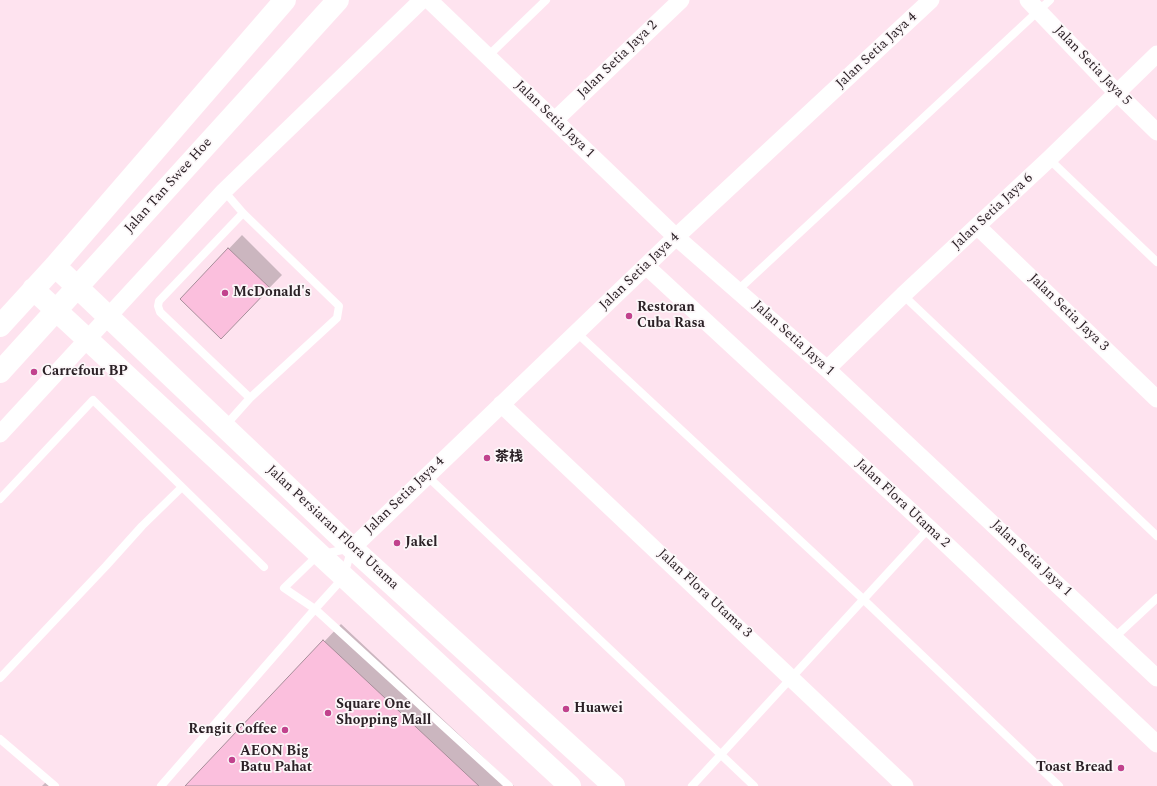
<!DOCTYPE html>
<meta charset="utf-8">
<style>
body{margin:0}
canvas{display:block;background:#fee3ef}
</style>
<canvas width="1157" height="786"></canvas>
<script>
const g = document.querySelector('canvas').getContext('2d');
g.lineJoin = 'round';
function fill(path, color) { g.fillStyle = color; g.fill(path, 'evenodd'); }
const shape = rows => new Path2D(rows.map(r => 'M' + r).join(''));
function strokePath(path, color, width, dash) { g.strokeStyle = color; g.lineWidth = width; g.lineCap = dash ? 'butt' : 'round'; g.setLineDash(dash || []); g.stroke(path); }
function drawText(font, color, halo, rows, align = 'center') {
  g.font = font + ' Spectral,"Noto Sans SC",serif'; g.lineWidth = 3.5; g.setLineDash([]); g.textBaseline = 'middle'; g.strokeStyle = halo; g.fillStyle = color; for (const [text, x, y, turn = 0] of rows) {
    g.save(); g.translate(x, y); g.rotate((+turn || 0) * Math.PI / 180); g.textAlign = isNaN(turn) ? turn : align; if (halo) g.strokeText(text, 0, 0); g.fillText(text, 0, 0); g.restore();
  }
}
const shadow = shape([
 [242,235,282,275,234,324,181,299],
 [341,624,514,786,187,786],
 [46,782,52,786,42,786]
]);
const building = shape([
 [228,248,270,288,221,339,180,299,228,248],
 [323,640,479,786,185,786,323,640]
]);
const lane = shape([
 [487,57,546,0],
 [1049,159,1157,262],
 [224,191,243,213,339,306,337,318,250,398,225,426],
 [243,213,159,301,158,306,160,312,250,398],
 [738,290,1050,0],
 [903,295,1157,536],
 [577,333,863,599,1059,786],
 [426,475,754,786],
 [0,499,93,400,264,567],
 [1115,637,1157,598],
 [0,678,106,566,142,526,182,487],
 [0,739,55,786],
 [161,786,315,609,343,578,352,548,318,555,284,588,315,609,509,786],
 [692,786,929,528]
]);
const street = shape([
 [429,0,676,237,827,369,1157,678],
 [1028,0,1117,93,1157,132],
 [555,120,681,0],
 [978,227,1157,399],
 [646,266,929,528,1157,744],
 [827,369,903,295,1049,159,1157,54],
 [501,404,905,786],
 [0,434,224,191,422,0],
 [352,548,676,237,931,0]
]);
const secondary = shape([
 [55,266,352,548,614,786],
 [33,289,570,786],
 [0,326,55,266,285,0],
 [0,372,338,0]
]);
const markers = [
 [225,293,4,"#c1428d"],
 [629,316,4,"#c1428d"],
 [34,372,4,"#c1428d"],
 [487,458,4,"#c1428d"],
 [397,543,4,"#c1428d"],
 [566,709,4,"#c1428d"],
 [328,713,4,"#c1428d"],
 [285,730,4,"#c1428d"],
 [232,760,4,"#c1428d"],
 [1121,768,4,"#c1428d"]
];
const streetNames = [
 ["Jalan Setia Jaya 4",877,51,-43],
 ["Jalan Setia Jaya 2",618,60,-44],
 ["Jalan Setia Jaya 5",1092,66,46],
 ["Jalan Setia Jaya 1",554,120,44],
 ["Jalan Tan Swee Hoe",169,186,-48],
 ["Jalan Setia Jaya 6",993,212,-43],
 ["Jalan Setia Jaya 4",640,272,-44],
 ["Jalan Setia Jaya 3",1068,313,44],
 ["Jalan Setia Jaya 1",793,339,42],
 ["Jalan Setia Jaya 4",405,496,-44],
 ["Jalan Flora Utama 2",902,504,43],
 ["Jalan Persiaran Flora Utama",332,528,43],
 ["Jalan Setia Jaya 1",1031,559,43],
 ["Jalan Flora Utama 3",704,594,43]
];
const poiNames = [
 ["McDonald's",233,293],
 ["Restoran",637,308],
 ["Cuba Rasa",637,324],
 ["Carrefour BP",42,372],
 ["茶栈",495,458],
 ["Jakel",405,543],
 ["Square One",336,705],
 ["Shopping Mall",336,721],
 ["Huawei",574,709],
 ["Rengit Coffee",277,730,"right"],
 ["AEON Big",240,752],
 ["Batu Pahat",240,768],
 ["Toast Bread",1113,768,"right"]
];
fill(shadow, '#0003');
fill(building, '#fbbfdd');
strokePath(building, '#a78e9a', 1);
strokePath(lane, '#fff', 8);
strokePath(street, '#fff', 17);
strokePath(secondary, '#fff', 22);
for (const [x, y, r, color] of markers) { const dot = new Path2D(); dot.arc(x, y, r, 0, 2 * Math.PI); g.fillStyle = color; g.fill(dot); strokePath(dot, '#fcf7f9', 1.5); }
drawText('14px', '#2b2126', '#fcf7f9', streetNames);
drawText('bold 14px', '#2b2126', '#fcf7f9', poiNames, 'left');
</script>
